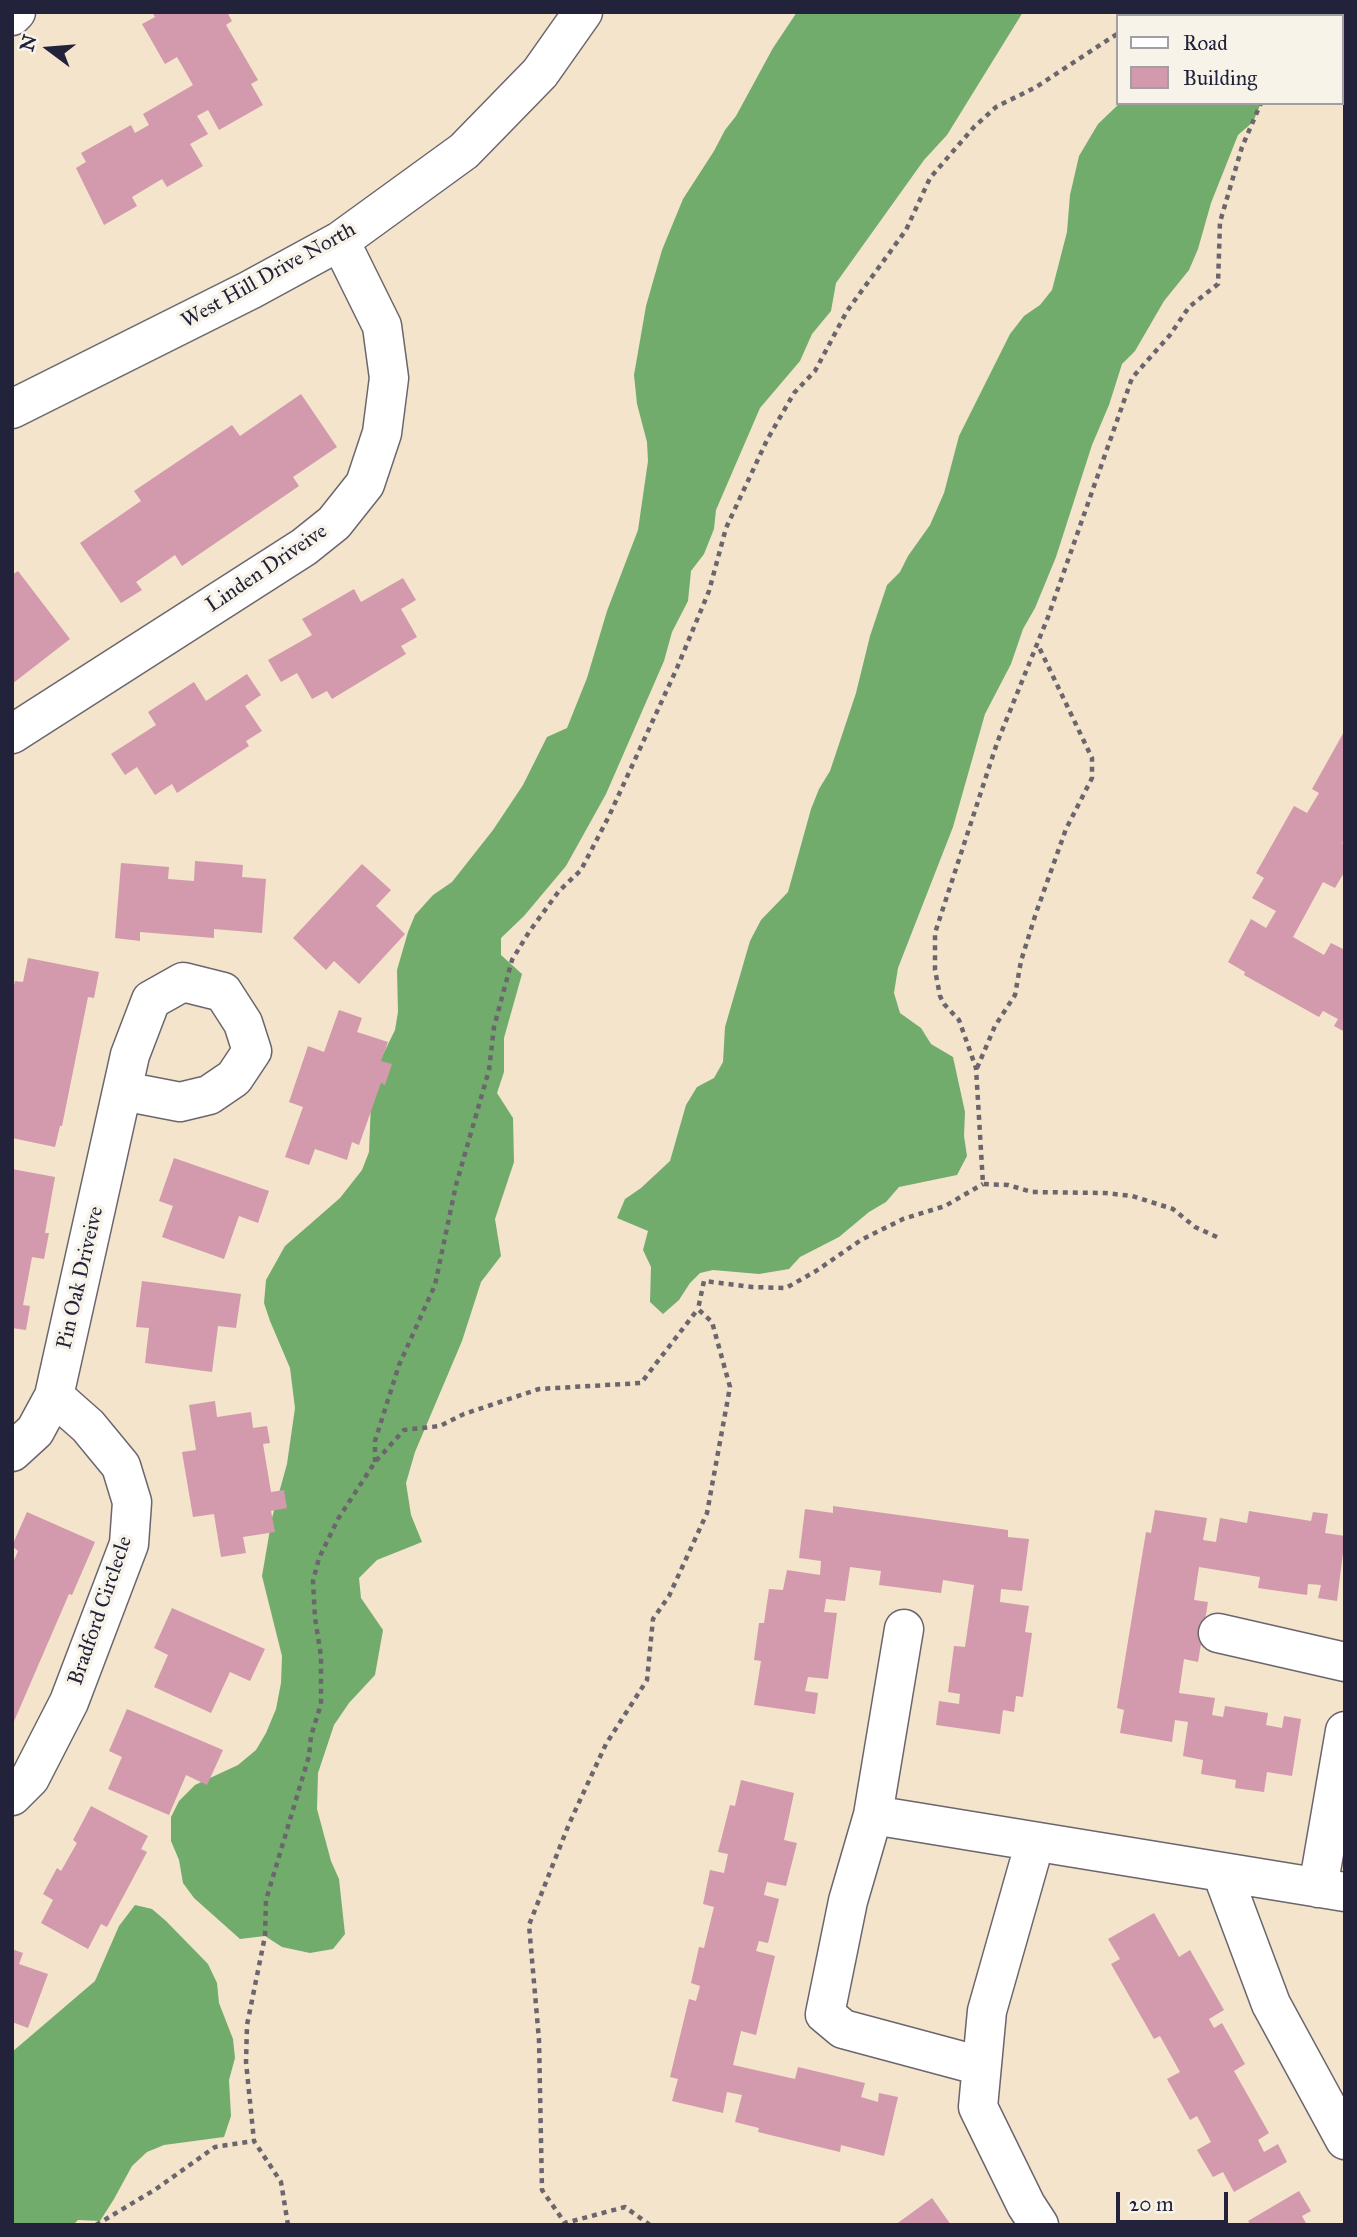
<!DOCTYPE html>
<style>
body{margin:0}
#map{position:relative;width:1357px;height:2237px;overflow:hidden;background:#f3e4cb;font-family:"IM FELL Great Primer",serif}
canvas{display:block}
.frame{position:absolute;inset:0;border:14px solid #22223b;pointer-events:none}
.legend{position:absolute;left:1116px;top:14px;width:228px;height:91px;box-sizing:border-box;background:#f7f3e8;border:2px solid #a29fa3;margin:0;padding:9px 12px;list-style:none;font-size:21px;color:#22223b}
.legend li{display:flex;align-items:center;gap:14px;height:35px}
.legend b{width:35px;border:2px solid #a29fa3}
.north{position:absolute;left:14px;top:14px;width:70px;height:70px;-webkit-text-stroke:5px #f7f3e8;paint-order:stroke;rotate:286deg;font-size:19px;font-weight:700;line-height:28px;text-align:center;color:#22223b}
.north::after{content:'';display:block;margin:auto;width:24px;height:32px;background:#22223b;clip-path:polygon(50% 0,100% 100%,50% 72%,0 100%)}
.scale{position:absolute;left:1116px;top:2192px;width:112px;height:32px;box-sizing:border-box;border:4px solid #22223b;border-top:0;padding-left:9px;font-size:21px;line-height:24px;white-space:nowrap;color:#22223b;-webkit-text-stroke:5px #f7f3e8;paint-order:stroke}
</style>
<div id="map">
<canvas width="1357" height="2237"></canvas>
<div class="frame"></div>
<ul class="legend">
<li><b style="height:9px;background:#fff"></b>Road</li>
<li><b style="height:19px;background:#d399ac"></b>Building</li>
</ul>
<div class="north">N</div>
<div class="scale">20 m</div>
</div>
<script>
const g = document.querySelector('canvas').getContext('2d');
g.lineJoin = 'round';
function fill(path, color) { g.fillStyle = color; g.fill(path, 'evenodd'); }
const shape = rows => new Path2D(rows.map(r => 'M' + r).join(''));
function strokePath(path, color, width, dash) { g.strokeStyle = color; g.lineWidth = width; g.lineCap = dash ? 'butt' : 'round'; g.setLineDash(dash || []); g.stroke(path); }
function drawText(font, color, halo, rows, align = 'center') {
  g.font = font + ' "IM FELL Great Primer",serif'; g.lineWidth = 7; g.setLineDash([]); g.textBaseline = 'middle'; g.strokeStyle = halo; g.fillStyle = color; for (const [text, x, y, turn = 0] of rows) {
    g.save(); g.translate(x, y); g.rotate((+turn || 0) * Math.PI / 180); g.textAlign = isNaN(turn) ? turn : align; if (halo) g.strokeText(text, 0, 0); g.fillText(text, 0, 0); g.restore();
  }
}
const forest = shape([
 [797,12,1023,12,947,135,924,160,836,283,831,311,812,334,800,361,760,408,716,510,714,529,704,554,691,571,688,601,672,632,664,661,606,794,566,866,524,916,501,938,501,955,522,974,504,1038,504,1072,497,1093,513,1118,514,1162,495,1219,501,1256,481,1282,462,1341,415,1452,406,1483,411,1515,422,1542,377,1560,359,1578,361,1598,383,1630,375,1675,349,1703,334,1725,318,1773,317,1809,331,1861,339,1879,345,1934,333,1949,310,1953,282,1947,265,1936,240,1939,194,1898,183,1883,179,1860,171,1841,171,1817,179,1801,195,1785,238,1765,256,1750,266,1733,276,1709,281,1683,282,1656,262,1576,272,1518,287,1464,295,1408,290,1368,270,1321,264,1303,266,1280,285,1246,340,1198,362,1170,369,1152,372,1077,395,1030,398,1012,397,970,408,932,415,915,433,895,452,882,493,830,523,785,547,737,567,728,587,678,607,611,638,530,648,461,647,442,637,404,634,375,646,306,662,250,683,199,714,151,725,130,736,116,773,48],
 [1120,103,1261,103,1253,122,1238,135,1211,203,1198,249,1189,270,1164,301,1135,351,1122,364,1109,405,1092,445,1056,557,1035,608,1023,629,1011,664,985,714,953,827,898,968,894,993,900,1013,921,1028,931,1044,953,1057,965,1112,964,1136,967,1156,957,1175,899,1187,886,1202,869,1212,839,1237,800,1257,789,1269,759,1274,713,1270,700,1273,690,1283,679,1300,663,1314,650,1302,651,1267,643,1250,648,1231,617,1218,625,1199,641,1188,670,1161,686,1105,697,1087,714,1078,723,1062,725,1027,750,941,761,920,788,892,811,809,819,789,830,771,856,693,870,636,887,585,900,572,908,556,930,525,944,493,959,436,1010,334,1024,316,1040,305,1052,290,1067,232,1070,195,1079,156,1098,124],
 [135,1905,152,1909,166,1921,208,1964,217,1983,219,2003,233,2039,235,2058,229,2080,231,2116,224,2137,164,2145,147,2152,132,2166,114,2199,100,2221,78,2220,73,2225,12,2225,12,2052,95,1981,119,1926]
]);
const building = shape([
 [152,12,227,12,232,21,226,25,258,80,251,84,263,105,219,130,208,110,197,116,208,134,190,144,203,166,167,187,162,179,132,197,137,206,104,225,76,168,86,162,81,153,131,125,135,133,149,125,143,114,193,85,177,57,165,64,142,24,155,17],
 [301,394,337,447,293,477,299,486,182,566,175,555,136,582,142,590,121,603,80,543,141,501,134,491,232,425,240,436],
 [18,571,70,639,12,684,12,575],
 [403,578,416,600,401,609,417,637,401,646,406,654,332,699,327,691,312,699,297,673,281,682,268,660,312,635,302,619,354,589,361,602],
 [247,674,261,695,245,706,262,731,246,741,249,746,177,793,172,784,155,795,137,767,125,775,111,754,156,725,148,712,194,682,206,701],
 [1345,730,1345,839,1342,843,1345,844,1345,871,1335,888,1323,882,1293,937,1324,955,1331,943,1345,950,1345,1032,1334,1026,1338,1019,1323,1011,1319,1017,1244,975,1245,972,1228,962,1251,919,1266,928,1276,911,1252,898,1264,878,1256,873,1294,806,1307,813,1319,793,1312,789],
 [195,861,243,865,242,877,266,879,262,933,214,929,214,938,140,932,140,941,115,938,121,863,169,867,168,879,194,881],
 [362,864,391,890,376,906,405,934,359,984,334,961,326,970,293,938],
 [28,958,99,972,94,998,88,997,62,1126,60,1126,55,1147,12,1138,12,995,15,981,23,982],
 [339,1010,362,1018,357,1032,388,1042,381,1061,392,1064,385,1085,381,1083,359,1145,352,1142,347,1160,315,1149,309,1165,285,1157,303,1107,289,1102,308,1046,324,1052],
 [174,1158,269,1191,258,1223,239,1216,224,1259,162,1237,173,1206,159,1201],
 [12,1169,55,1177,45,1233,49,1233,44,1259,32,1257,23,1305,30,1306,26,1330,12,1328],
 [142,1281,241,1294,236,1328,218,1326,212,1372,145,1363,149,1328,136,1327],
 [215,1401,217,1417,251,1412,253,1428,267,1426,270,1443,263,1444,271,1492,284,1490,287,1508,271,1511,275,1532,243,1537,246,1553,221,1557,214,1514,193,1517,182,1452,196,1450,189,1405],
 [833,1506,1008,1530,1008,1537,1029,1539,1022,1591,1001,1589,1000,1602,1029,1606,1025,1632,1032,1633,1023,1697,1016,1696,1014,1712,1003,1710,1000,1734,936,1725,939,1701,959,1704,960,1694,948,1692,954,1646,965,1647,974,1585,943,1580,941,1593,879,1585,881,1571,850,1567,845,1601,826,1599,824,1612,837,1613,828,1679,808,1677,805,1691,818,1693,815,1714,754,1705,761,1661,754,1660,759,1623,764,1623,769,1589,783,1590,787,1570,820,1575,821,1561,799,1558,805,1509,833,1513],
 [1155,1510,1207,1518,1203,1540,1216,1542,1220,1518,1247,1523,1249,1511,1311,1521,1313,1512,1328,1514,1325,1533,1345,1536,1337,1601,1318,1598,1321,1585,1308,1584,1307,1595,1258,1588,1260,1577,1199,1567,1194,1600,1208,1602,1198,1662,1184,1659,1179,1693,1215,1698,1212,1715,1223,1717,1225,1706,1268,1713,1266,1725,1282,1728,1284,1716,1301,1719,1292,1776,1267,1772,1264,1792,1235,1788,1236,1780,1201,1774,1203,1760,1183,1756,1188,1722,1175,1720,1172,1742,1120,1733,1124,1710,1117,1708,1146,1532,1151,1533],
 [27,1512,95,1542,72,1595,69,1594,12,1726,12,1565,18,1551,12,1546],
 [172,1608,265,1649,250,1681,230,1672,211,1713,154,1687,168,1655,154,1648],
 [127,1709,223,1750,207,1785,186,1775,169,1815,108,1789,122,1757,109,1751],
 [741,1780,794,1793,784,1840,797,1843,786,1886,767,1882,764,1895,779,1899,768,1943,759,1941,756,1951,775,1956,756,2035,741,2031,733,2065,795,2079,798,2067,865,2083,861,2097,878,2102,879,2093,898,2097,884,2156,841,2145,840,2152,758,2132,759,2128,735,2122,742,2095,727,2092,723,2113,672,2101,678,2079,670,2077,689,1999,696,2001,700,1986,691,1983,699,1947,704,1948,714,1907,703,1904,710,1870,724,1873,728,1854,718,1852,730,1805,735,1806],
 [91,1806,148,1836,141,1849,147,1852,107,1927,101,1924,88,1949,41,1923,53,1900,43,1894,57,1868,61,1871,77,1843,73,1840],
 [1154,1913,1179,1957,1190,1950,1224,2010,1209,2019,1214,2028,1222,2023,1245,2064,1234,2071,1269,2133,1258,2140,1264,2152,1278,2144,1287,2162,1234,2192,1223,2172,1213,2177,1197,2150,1211,2142,1197,2116,1190,2120,1167,2079,1180,2072,1160,2036,1154,2039,1111,1964,1120,1959,1108,1939],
 [12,1949,23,1953,19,1964,48,1974,28,2028,12,2022],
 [1299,2191,1311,2211,1302,2216,1307,2225,1251,2225,1248,2221],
 [932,2198,951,2225,895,2225]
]);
const path = shape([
 [1340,12,1345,14],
 [1148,16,1154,12],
 [1341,24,1345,23],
 [977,1068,995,1026,1015,995,1021,961,1036,913,1066,829,1092,778,1092,758,1038,645],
 [1217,1237,1195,1227,1173,1209,1132,1196,1105,1193,1032,1192,1008,1185,983,1184,976,1068,959,1020,944,1004,940,996,935,970,935,933,997,743,1048,617,1132,378,1170,335,1189,307,1218,284,1220,222,1242,147,1261,103],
 [375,1462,375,1441,399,1365,435,1285,456,1185,489,1070,494,1027,512,960,529,932,559,891,581,870,609,816,677,668,709,591,726,528,767,440,794,393,815,371,847,311,906,230,930,178,974,127,996,107,1036,87,1117,34],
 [96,2225,156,2189,215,2147,254,2141],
 [288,2225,281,2182,254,2141,246,2062,247,2025,265,1936,266,1900,309,1756,311,1736,321,1704,321,1656,315,1618,313,1581,319,1558,338,1519,375,1462,404,1430,440,1426,464,1414,539,1389,641,1383,698,1309],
 [650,2225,625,2207,565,2223,542,2190,539,2040,529,1925,569,1824,606,1744,647,1680,653,1619,669,1596,707,1513,730,1387,712,1322,698,1309,704,1281,752,1287,786,1288,816,1271,861,1240,903,1219,945,1206,983,1184]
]);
const minor = shape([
 [12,16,16,12],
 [12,409,250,290,340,241,464,151,540,73,583,12],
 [12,734,304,547,334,523,365,484,382,433,389,378,382,326,340,241],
 [12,1452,35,1431,54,1396,130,1055,151,1000,183,982,223,992,243,1023,252,1051,234,1078,209,1095,180,1102,123,1091],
 [904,1629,873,1815,848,1901,825,2014,843,2029,981,2066],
 [1218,1633,1345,1662],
 [12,1796,30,1778,69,1702,129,1544,132,1502,121,1466,88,1426,54,1396],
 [873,1815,1345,1892],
 [1035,1842,987,2011,978,2107,1026,2205,1039,2225],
 [1222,1873,1271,2004,1345,2140],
 [1318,1888,1345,1731]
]);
const streetNames = [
 ["West Hill Drive North",269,276,-29],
 ["Linden Driveive",267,569,-34],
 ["Pin Oak Driveive",81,1278,-77],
 ["Bradford Circlecle",101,1611,-71]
];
fill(forest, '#72ac6c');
fill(building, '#d399ac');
strokePath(minor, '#6b666d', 41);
strokePath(path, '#6b666d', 4.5, [5, 5]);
strokePath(minor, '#fff', 38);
drawText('21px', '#22223b', '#f7f3e8', streetNames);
</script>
